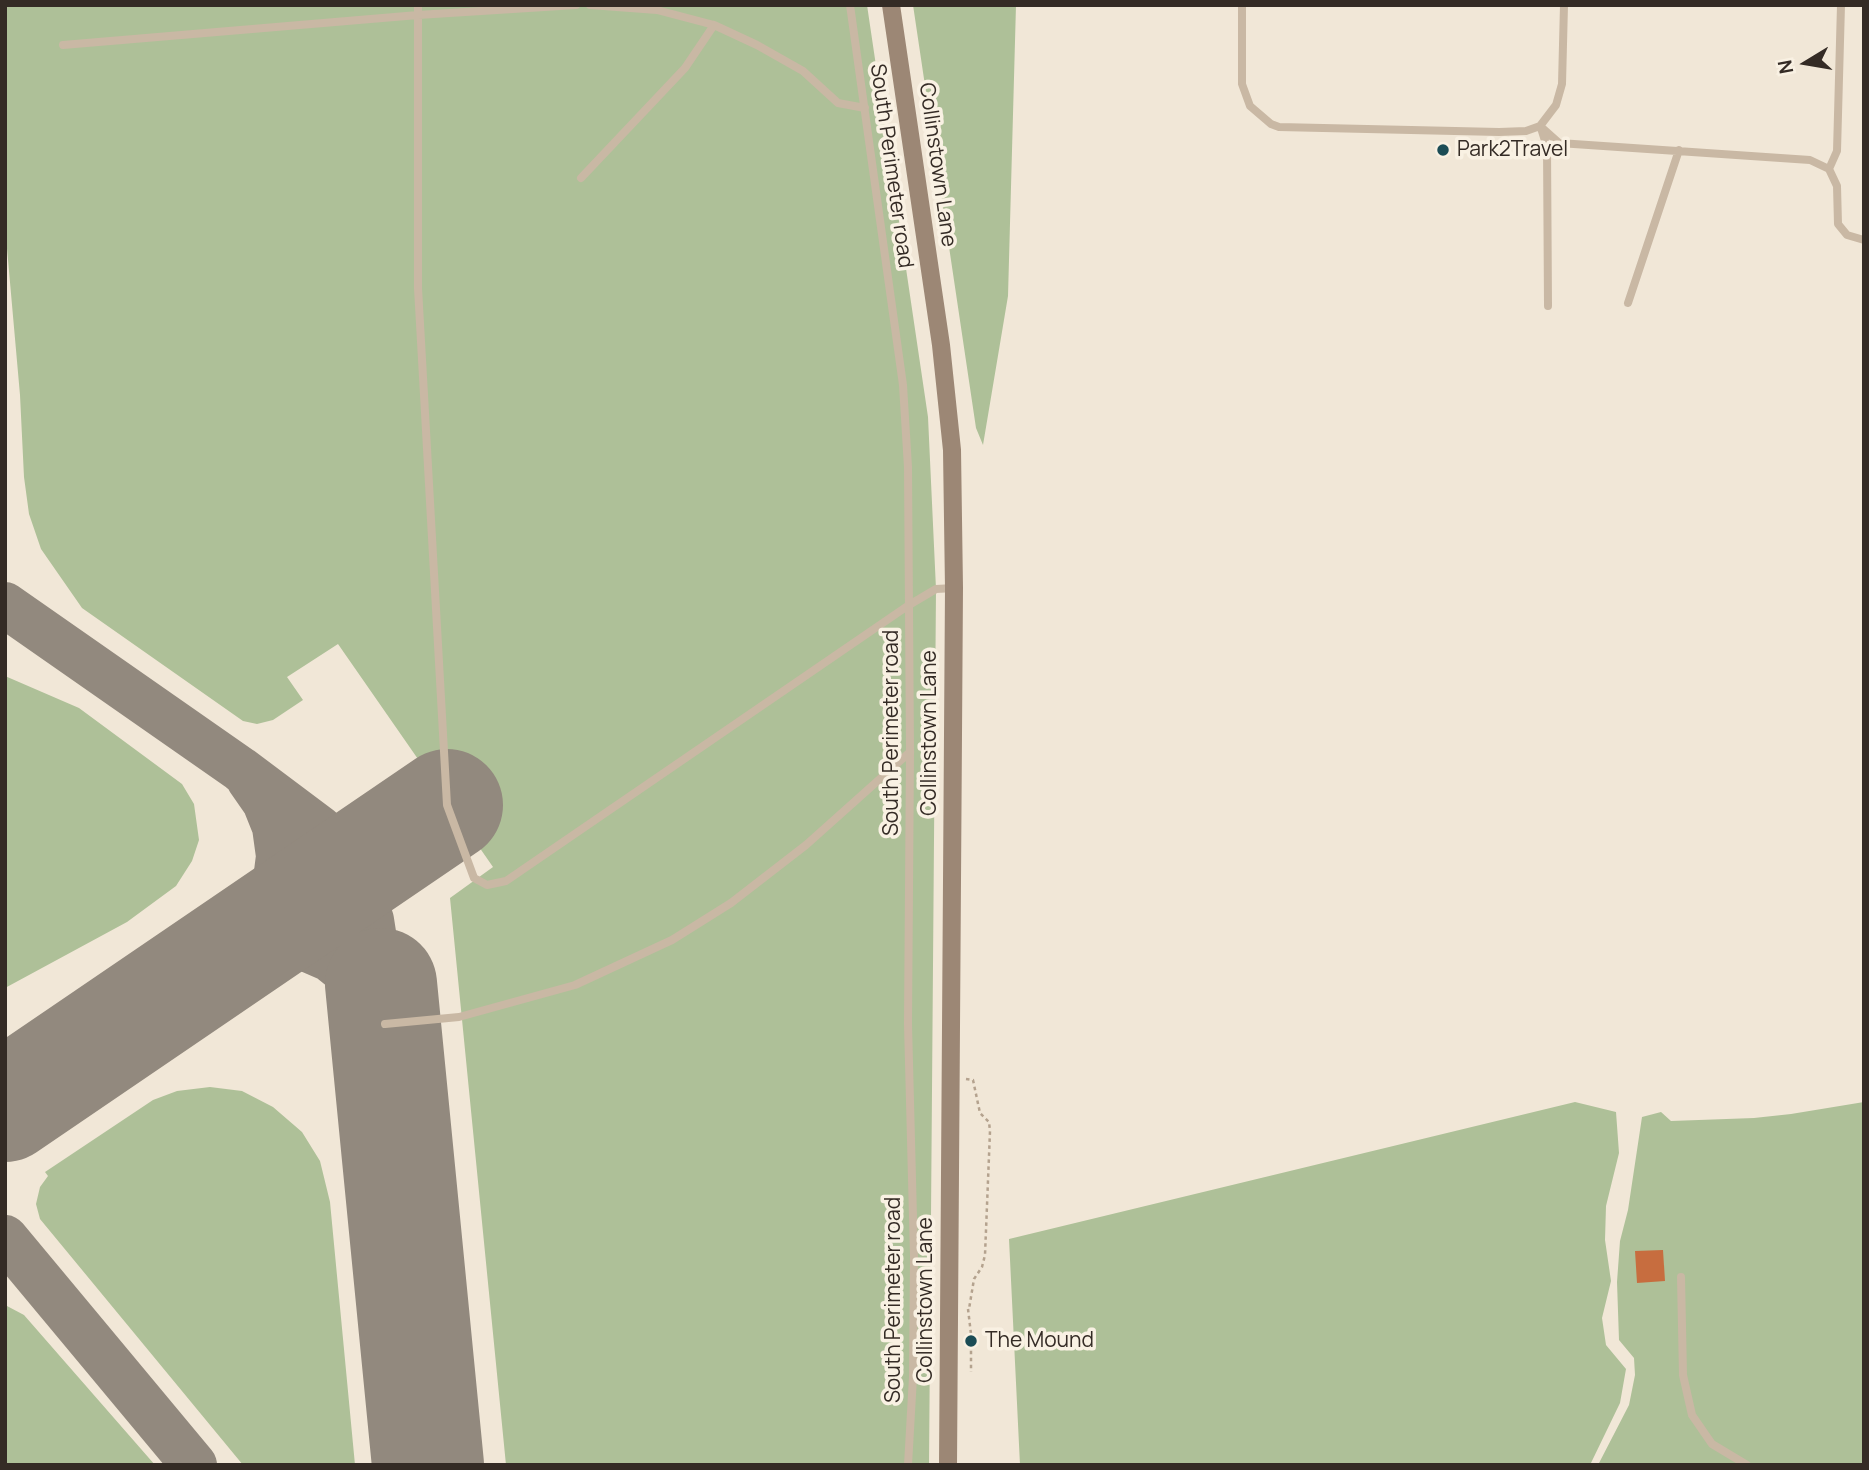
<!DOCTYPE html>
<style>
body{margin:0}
#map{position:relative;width:1869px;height:1470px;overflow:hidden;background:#f1e7d7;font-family:Manrope,sans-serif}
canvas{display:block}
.frame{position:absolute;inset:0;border:7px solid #342b25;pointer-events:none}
.north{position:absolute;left:1771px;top:28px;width:70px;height:70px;-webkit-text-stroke:5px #f9f1e3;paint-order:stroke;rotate:259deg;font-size:19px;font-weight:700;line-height:28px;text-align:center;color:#342b25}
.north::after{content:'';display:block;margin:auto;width:24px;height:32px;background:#342b25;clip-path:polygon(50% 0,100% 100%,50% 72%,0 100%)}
</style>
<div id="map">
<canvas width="1869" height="1470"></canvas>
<div class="frame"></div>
<div class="north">N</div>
</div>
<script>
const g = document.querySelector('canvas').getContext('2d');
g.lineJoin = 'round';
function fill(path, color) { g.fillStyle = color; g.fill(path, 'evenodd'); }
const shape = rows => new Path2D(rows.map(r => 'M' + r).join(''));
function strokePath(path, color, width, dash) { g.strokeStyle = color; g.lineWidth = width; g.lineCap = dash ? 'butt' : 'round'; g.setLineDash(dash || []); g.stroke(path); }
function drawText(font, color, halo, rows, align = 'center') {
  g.font = font + ' Manrope,sans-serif'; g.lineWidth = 7; g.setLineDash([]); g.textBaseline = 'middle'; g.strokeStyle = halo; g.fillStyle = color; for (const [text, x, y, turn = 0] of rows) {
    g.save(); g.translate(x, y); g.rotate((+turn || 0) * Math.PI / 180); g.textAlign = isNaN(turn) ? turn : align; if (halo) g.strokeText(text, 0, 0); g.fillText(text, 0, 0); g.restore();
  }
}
const green = shape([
 [5,5,867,5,928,417,936,589,929,1465,506,1465,450,898,493,867,338,644,287,677,303,700,273,720,257,724,243,721,82,608,41,549,29,514,24,477,20,395,5,226],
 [913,5,1016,5,1008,296,983,445,976,428],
 [5,676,79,708,182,784,194,804,199,840,192,861,176,886,127,922,5,988],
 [210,1087,242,1091,273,1107,302,1132,320,1161,330,1202,355,1465,243,1465,40,1219,36,1204,40,1187,48,1176,45,1172,153,1100,177,1091],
 [1575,1102,1616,1112,1619,1153,1606,1206,1605,1240,1611,1281,1602,1318,1606,1345,1626,1369,1620,1403,1590,1465,1020,1465,1009,1239],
 [1864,1102,1864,1465,1598,1465,1629,1405,1635,1375,1634,1358,1619,1340,1617,1282,1620,1241,1628,1210,1642,1117,1661,1112,1671,1121,1754,1118,1791,1114],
 [7,1306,24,1315,155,1465,5,1465,5,1307]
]);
const taxiway = shape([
 [5,605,240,769,320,829,350,871,361,891,371,920,381,984],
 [224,957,246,948,265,944,282,944,300,946,330,959,361,984,371,999,385,1030],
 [5,1075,20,1075,40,1072,61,1063,119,1028,237,943,248,933,269,901,276,880,279,856,275,827,265,802,249,779],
 [5,1238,194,1465]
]);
const runway = shape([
 [381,984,428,1465],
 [5,1106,447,805]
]);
const building = shape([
 [1663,1250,1665,1281,1637,1283,1635,1251]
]);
const path = shape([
 [966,1079,973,1080,980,1113,989,1122,990,1131,985,1255,982,1267,974,1279,969,1309],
 [968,1309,971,1334,971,1372]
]);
const lane = shape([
 [418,5,418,288,447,805,474,878,487,885,506,881,909,605,936,589,954,588],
 [590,5,657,10,714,25,757,45,803,71,838,103,865,108],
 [850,5,903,385,908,467,910,752,908,1024,914,1256,913,1377,908,1465],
 [1242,5,1242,84,1250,106,1271,124,1279,127,1499,132,1526,131,1540,126,1556,105,1562,84,1564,5],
 [63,45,418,15,576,5],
 [1540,126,1559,143,1810,160,1829,169,1837,186,1838,224,1847,235,1864,240],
 [1541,128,1547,147,1548,306],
 [1829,169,1837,151,1841,5],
 [581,178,685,68,714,25],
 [1628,303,1679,150],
 [385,1024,459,1017,575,985,672,940,731,903,806,845,910,752],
 [1681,1277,1683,1375,1692,1415,1712,1444,1747,1465]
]);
const secondary = shape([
 [891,5,941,345,952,450,954,588,948,1465]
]);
const markers = [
 [1443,150,7,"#1b4c55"],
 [971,1341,7,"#1b4c55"]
];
const poiNames = [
 ["Park2Travel",1457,150],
 ["The Mound",985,1341]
];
const streetNames = [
 ["Collinstown Lane",937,165,82],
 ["South Perimeter road",891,166,82],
 ["South Perimeter road",892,733,-90],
 ["Collinstown Lane",930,733,-90],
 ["South Perimeter road",894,1300,-90],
 ["Collinstown Lane",926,1300,-90]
];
fill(green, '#aec098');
strokePath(taxiway, '#92897e', 46);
strokePath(runway, '#92897e', 112);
fill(building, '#c76d3f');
strokePath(path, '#b4a28e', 2.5, [3.5, 3.5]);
strokePath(lane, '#c9b8a4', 8);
strokePath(secondary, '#9c8775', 18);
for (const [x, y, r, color] of markers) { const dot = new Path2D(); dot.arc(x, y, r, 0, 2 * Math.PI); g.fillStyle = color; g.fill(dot); strokePath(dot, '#f9f1e3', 2.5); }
drawText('21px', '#342b25', '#f9f1e3', poiNames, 'left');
drawText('21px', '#342b25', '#f9f1e3', streetNames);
</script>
